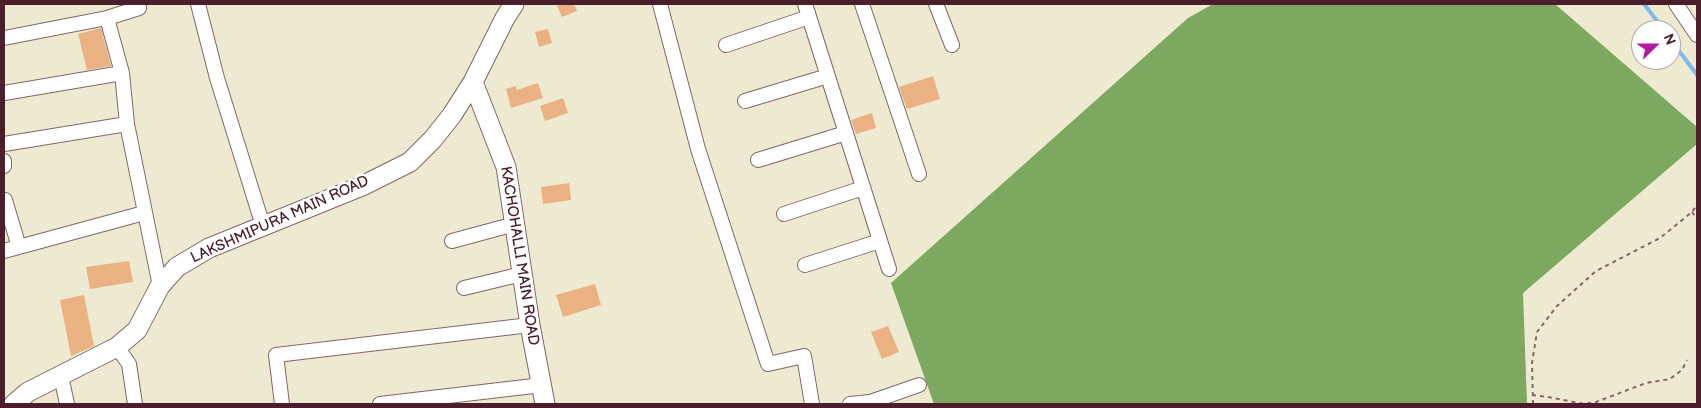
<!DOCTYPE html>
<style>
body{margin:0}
#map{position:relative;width:1701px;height:408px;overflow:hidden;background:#eeead1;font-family:"Balsamiq Sans",sans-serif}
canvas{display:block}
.frame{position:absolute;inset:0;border:5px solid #4a1f2b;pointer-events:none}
.north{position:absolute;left:1631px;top:20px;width:50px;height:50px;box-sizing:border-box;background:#fff;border:1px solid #b7a5aa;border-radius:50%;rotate:68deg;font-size:14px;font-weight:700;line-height:20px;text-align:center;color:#4a1f2b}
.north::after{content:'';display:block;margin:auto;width:18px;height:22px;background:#b5179e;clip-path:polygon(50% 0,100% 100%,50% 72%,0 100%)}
</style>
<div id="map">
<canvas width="1701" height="408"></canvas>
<div class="frame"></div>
<div class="north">N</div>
</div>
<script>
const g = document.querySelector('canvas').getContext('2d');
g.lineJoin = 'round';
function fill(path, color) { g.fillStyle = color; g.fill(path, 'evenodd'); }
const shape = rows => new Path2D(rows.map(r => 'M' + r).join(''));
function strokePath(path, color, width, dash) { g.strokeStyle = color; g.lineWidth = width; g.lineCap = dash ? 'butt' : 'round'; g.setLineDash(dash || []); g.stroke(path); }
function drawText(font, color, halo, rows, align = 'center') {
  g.font = font + ' "Balsamiq Sans",sans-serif'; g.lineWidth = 5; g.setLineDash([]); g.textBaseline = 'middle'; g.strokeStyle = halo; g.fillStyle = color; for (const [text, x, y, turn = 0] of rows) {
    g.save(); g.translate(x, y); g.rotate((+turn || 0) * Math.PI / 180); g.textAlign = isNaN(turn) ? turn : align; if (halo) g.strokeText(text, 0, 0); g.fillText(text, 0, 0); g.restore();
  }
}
const forest = shape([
 [1213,4,1555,4,1697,127,1697,144,1523,293,1527,404,934,404,891,283,1188,18]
]);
const stream = shape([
 [1644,4,1664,30],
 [1671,40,1697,75]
]);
const building = shape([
 [562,4,574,4,577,11,562,17,557,6],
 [101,28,111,66,87,70,78,34],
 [548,29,552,43,539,47,535,32],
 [933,76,940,99,907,109,899,87],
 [538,83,543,98,511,108,506,89,516,86,517,90],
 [563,98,568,113,545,121,540,106],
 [872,113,876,128,856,134,851,120],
 [569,183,571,200,543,204,541,187],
 [129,261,133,282,90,289,86,267],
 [595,284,601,305,563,317,556,295],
 [84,295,94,346,71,356,60,300],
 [888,326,899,352,882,359,871,332]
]);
const path = shape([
 [1692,212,1697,219],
 [1532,395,1548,397,1584,404,1596,402,1646,383,1670,379,1682,370,1687,360],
 [1533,404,1532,363,1537,332,1557,306,1596,271,1660,238,1692,212,1697,205]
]);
const street = shape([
 [198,4,217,78,263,226],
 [660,4,698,149,768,364,804,356,812,404],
 [805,4,889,269],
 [862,4,919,174],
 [936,4,952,45],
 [1676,4,1697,35],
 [4,38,107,18],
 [726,45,809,17],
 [4,93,122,73],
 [745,101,828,76],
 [127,124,122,73,107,18,139,8],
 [4,144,127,124,160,286],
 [758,160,846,133],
 [4,161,4,166],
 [5,200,19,247],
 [784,214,863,188],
 [452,241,515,224],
 [4,251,144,213],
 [805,265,880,241],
 [464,288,522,274],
 [117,347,129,364,135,404],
 [61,376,67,404],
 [282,404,276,355,530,325],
 [380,404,542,385],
 [850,404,870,402,919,385]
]);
const secondary = shape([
 [473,82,506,167,530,325,545,404],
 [14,404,28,392,117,347,137,330,160,286,177,267,209,248,362,186,410,162,433,139,452,115,473,82,505,18,514,4]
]);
const streetNames = [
 ["LAKSHMIPURA MAIN ROAD",280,220,-24],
 ["KACHOHALLI MAIN ROAD",519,256,81]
];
fill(forest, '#7ca860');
strokePath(stream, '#7cbbf0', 4);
fill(building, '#eab183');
strokePath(street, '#836665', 16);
strokePath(secondary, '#836665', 21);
strokePath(path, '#836665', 2, [4, 4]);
strokePath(street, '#fff', 14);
strokePath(secondary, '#fff', 19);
drawText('15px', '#4a1f2b', '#fff', streetNames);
</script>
